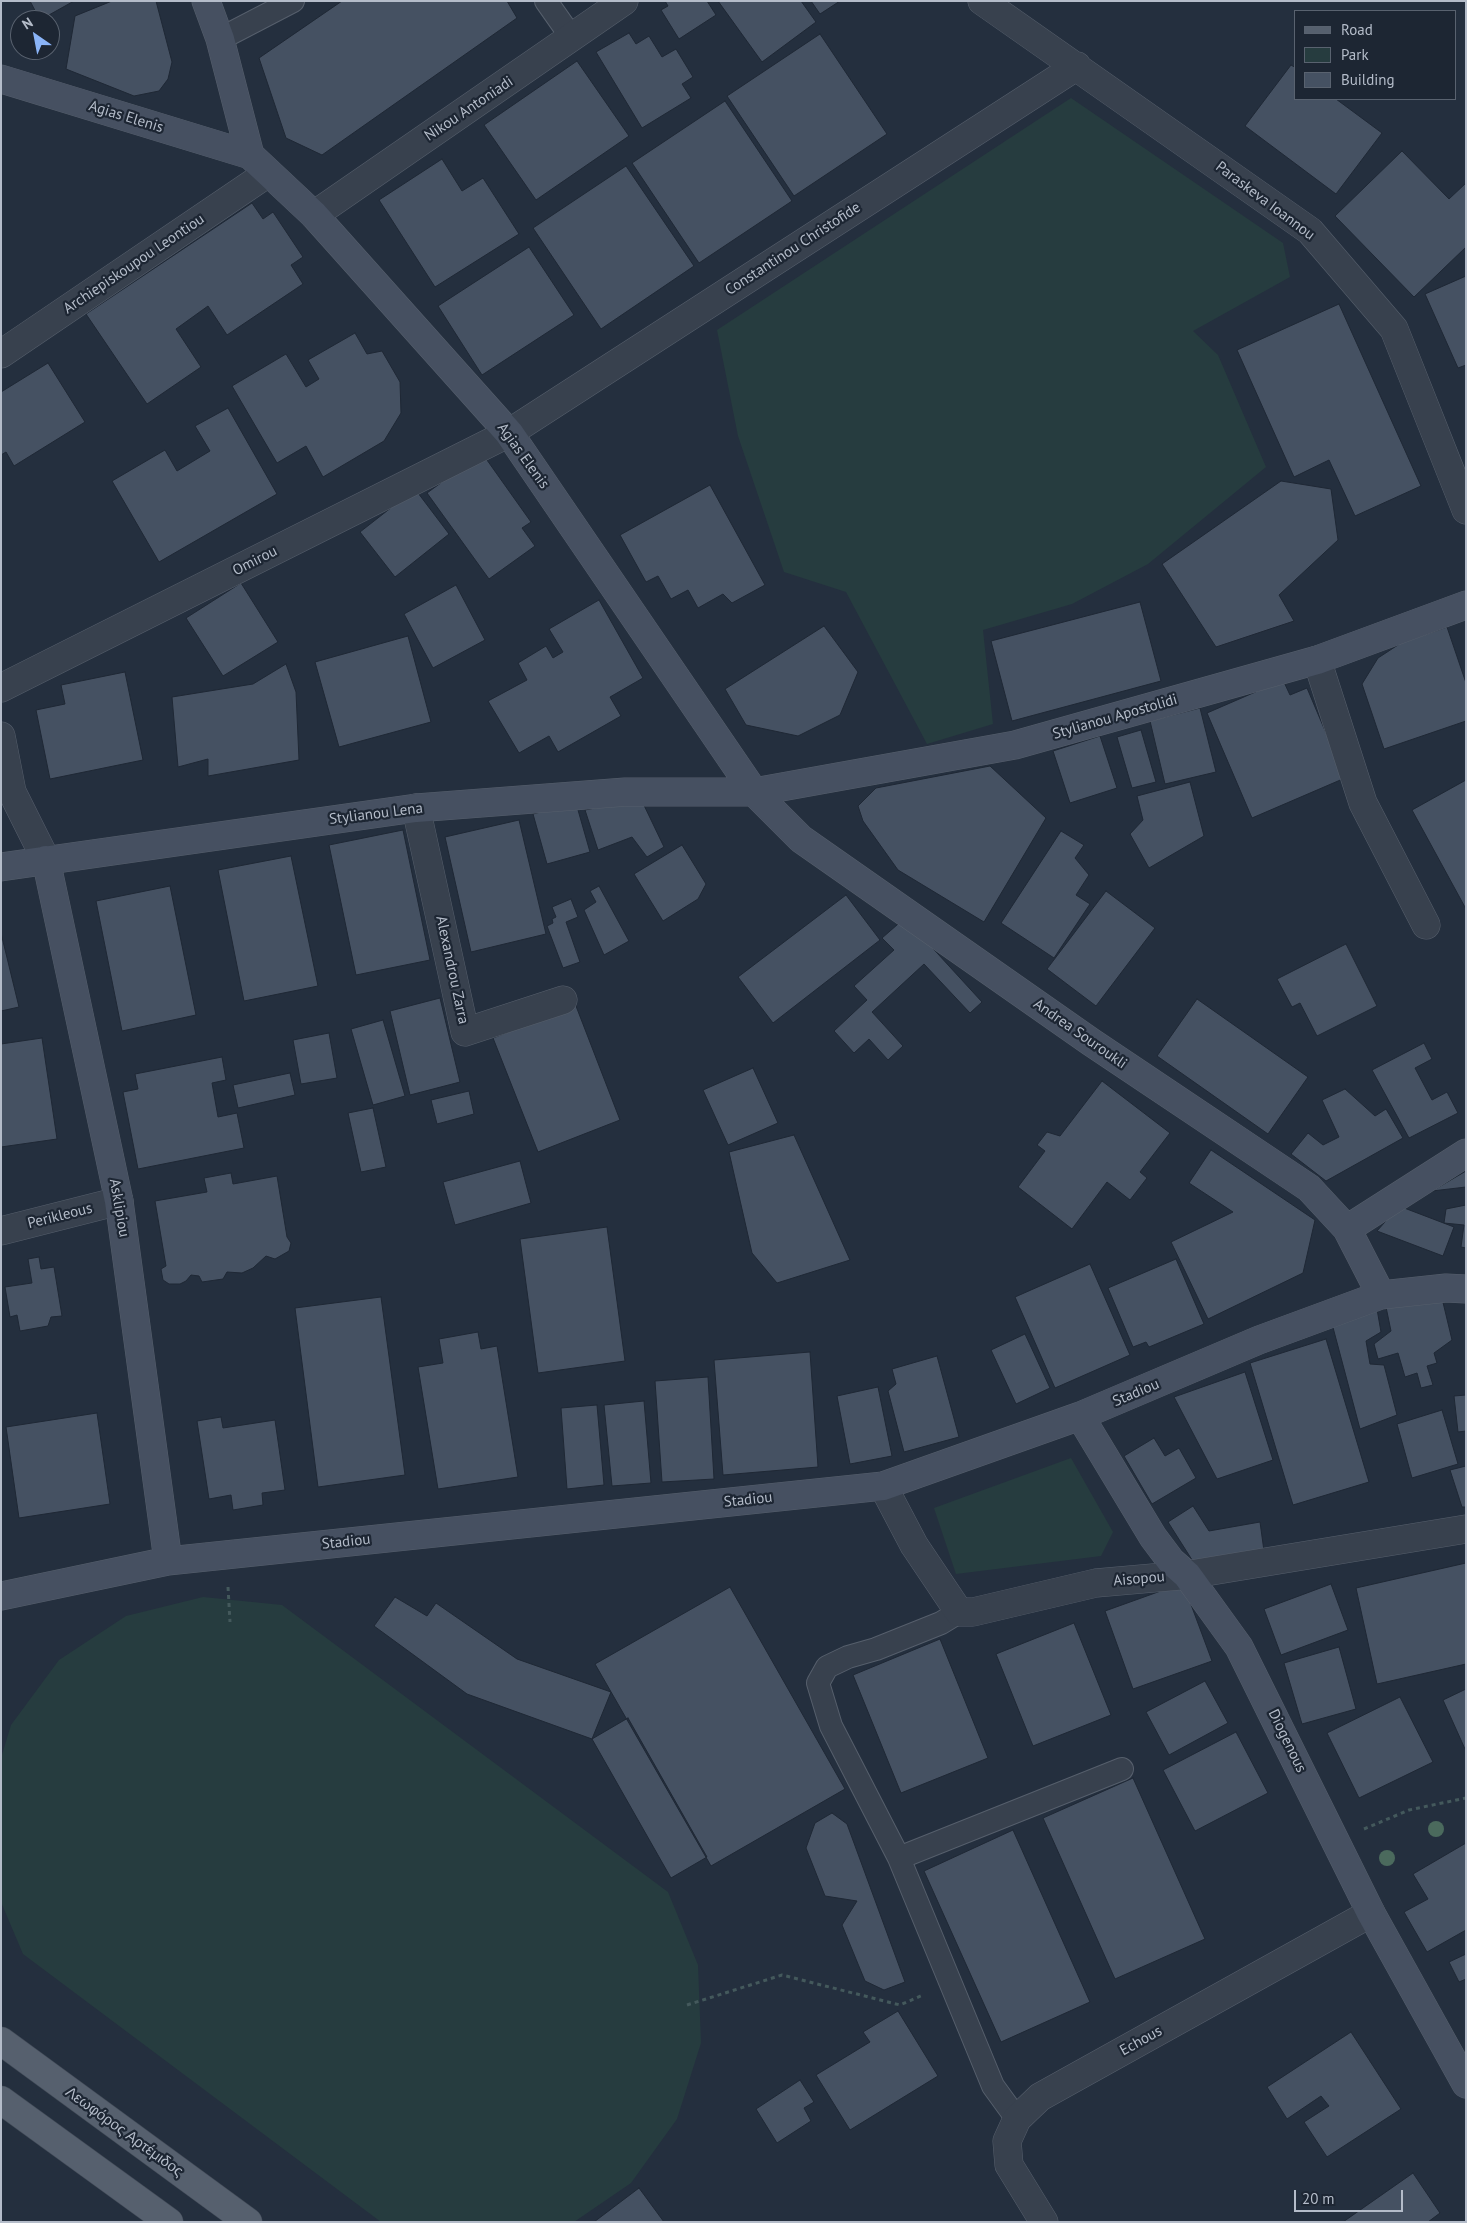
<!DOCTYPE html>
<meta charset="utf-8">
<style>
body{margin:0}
#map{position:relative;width:1467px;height:2223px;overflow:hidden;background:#242f3e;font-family:"PT Sans",sans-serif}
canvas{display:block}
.frame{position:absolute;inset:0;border:2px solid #b4bcc9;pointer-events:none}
.legend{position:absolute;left:1294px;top:10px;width:162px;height:90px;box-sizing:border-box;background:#1d2633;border:1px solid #59626f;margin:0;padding:6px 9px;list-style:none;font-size:15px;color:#b4bcc9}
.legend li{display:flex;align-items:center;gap:10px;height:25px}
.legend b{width:25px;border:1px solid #59626f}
.north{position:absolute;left:10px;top:10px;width:50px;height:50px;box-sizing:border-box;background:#1d2633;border:1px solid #59626f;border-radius:50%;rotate:327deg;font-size:14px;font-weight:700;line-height:20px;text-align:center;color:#b4bcc9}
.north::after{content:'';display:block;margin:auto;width:18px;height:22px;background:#8ab4f8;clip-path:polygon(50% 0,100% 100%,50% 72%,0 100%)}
.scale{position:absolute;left:1294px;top:2190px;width:109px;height:22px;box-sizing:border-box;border:2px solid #b4bcc9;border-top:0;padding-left:6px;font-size:15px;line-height:18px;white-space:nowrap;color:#b4bcc9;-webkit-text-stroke:4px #1d2633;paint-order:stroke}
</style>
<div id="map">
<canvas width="1467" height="2223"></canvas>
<div class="frame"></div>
<ul class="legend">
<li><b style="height:6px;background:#56606e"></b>Road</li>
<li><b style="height:14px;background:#263c3f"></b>Park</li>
<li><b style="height:14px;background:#455162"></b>Building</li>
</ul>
<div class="north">N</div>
<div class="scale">20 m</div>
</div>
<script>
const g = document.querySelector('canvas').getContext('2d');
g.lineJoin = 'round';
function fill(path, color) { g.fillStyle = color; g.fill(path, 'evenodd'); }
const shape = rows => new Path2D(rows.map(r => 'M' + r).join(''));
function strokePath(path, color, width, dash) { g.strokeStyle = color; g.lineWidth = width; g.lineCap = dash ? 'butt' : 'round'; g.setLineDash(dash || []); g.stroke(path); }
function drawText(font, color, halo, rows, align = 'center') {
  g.font = font + ' "PT Sans",sans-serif'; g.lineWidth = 4.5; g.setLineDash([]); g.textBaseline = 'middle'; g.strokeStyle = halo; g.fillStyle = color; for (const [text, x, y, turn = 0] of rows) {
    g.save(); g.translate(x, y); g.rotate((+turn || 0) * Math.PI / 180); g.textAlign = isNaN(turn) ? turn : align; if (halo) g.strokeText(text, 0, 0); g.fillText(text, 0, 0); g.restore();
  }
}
const green = shape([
 [1071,98,1283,243,1290,277,1193,331,1218,355,1266,467,1148,564,1072,604,983,630,993,724,927,744,846,592,784,572,738,436,717,330],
 [1071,1458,1113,1532,1101,1556,956,1574,934,1508],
 [203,1597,282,1605,668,1892,698,1965,701,2043,677,2119,631,2183,574,2222,381,2222,23,1954,1,1902,1,1758,11,1725,59,1660,126,1616]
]);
const building = shape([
 [30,1,74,1,40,20,30,1],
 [112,1,156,1,172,62,168,79,159,91,134,96,66,69,75,16,112,1],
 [342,1,507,1,517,18,322,155,286,138,259,58,342,1],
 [665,1,707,1,716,15,679,39,661,10,668,6,665,1],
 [718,1,801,1,816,22,762,62,718,1],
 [811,1,840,1,820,14,811,1],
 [629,33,636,44,649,36,662,57,676,49,693,77,682,84,691,98,642,128,596,52,629,33],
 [820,34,887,134,794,196,727,96,820,34],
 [577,61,629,136,536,200,484,125,577,61],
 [1291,65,1296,68,1296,99,1336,99,1382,133,1336,194,1245,126,1291,65],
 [725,101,792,201,699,263,632,163,725,101],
 [1402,151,1449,199,1466,183,1466,247,1414,297,1335,216,1402,151],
 [442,159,462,191,483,178,519,234,435,287,379,200,442,159],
 [626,166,694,266,601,329,533,228,626,166],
 [252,203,263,219,273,212,303,257,291,265,303,284,227,335,208,306,176,329,201,367,147,404,86,314,252,203],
 [529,247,574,315,482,375,438,306,529,247],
 [1466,276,1466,365,1458,368,1425,294,1466,276],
 [1339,304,1421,486,1355,516,1329,460,1294,477,1237,350,1339,304],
 [355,333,367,354,382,351,400,382,401,413,384,441,323,477,306,446,277,463,232,386,286,354,306,387,319,379,308,360,355,333],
 [48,363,85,422,14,466,6,452,1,455,1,392,48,363],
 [228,408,277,494,159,562,112,481,165,450,177,471,210,451,195,426,228,408],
 [482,453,531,522,522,528,535,546,489,579,427,493,482,453],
 [1281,481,1331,489,1338,540,1279,595,1294,621,1216,647,1162,564,1281,481],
 [710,485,765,585,732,603,723,594,698,608,688,590,671,599,658,576,646,582,620,535,710,485],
 [415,489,449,534,395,577,360,532,415,489],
 [241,583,278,642,223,676,186,618,241,583],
 [456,585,485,640,433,668,404,614,456,585],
 [599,600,643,678,610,697,621,716,558,752,549,736,519,753,488,701,527,680,518,663,546,646,553,658,563,652,549,629,599,600],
 [1140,602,1161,681,1012,721,991,641,1140,602],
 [824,626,858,672,840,715,798,736,746,725,725,689,824,626],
 [1447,627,1466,683,1466,721,1384,749,1362,684,1378,658,1401,643,1447,627],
 [408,636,431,722,339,747,315,662,408,636],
 [286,664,296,692,299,760,208,776,208,759,178,767,172,697,253,684,286,664],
 [125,672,143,760,50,779,36,710,65,704,61,685,125,672],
 [1283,680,1290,695,1307,688,1345,778,1252,818,1207,713,1283,680],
 [1200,708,1216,772,1165,784,1150,721,1200,708],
 [1141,730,1156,782,1132,788,1117,737,1141,730],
 [1100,736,1117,788,1070,803,1053,751,1100,736],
 [990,766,1046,818,984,922,898,870,863,821,858,806,876,788,990,766],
 [1466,780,1466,909,1412,810,1466,780],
 [1190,782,1204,836,1149,868,1130,834,1143,820,1137,796,1190,782],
 [641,799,664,847,647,857,632,837,598,850,585,810,641,799],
 [576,803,590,852,547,864,533,814,576,803],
 [519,820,546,934,471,952,445,837,519,820],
 [403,830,430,960,356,975,329,845,403,830],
 [1061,831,1084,845,1075,858,1089,875,1076,895,1090,904,1054,958,1001,923,1061,831],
 [682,845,706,884,698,899,663,921,634,874,682,845],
 [291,856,318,986,244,1001,218,870,291,856],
 [170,886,196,1015,122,1031,96,901,170,886],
 [599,886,629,941,604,955,584,910,596,902,590,891,599,886],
 [1106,891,1155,928,1096,1006,1047,969,1106,891],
 [846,895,880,940,773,1023,738,977,846,895],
 [571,899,578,917,566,922,580,962,563,968,547,926,553,923,552,919,556,917,552,907,571,899],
 [905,918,982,1002,970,1013,924,964,872,1012,903,1046,888,1060,869,1039,854,1053,834,1031,867,1000,854,986,894,950,882,938,905,918],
 [1,933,19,1007,1,1011,1,933],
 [1346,944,1377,1006,1317,1036,1300,1003,1292,1007,1277,979,1346,944],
 [440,998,460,1082,410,1095,390,1011,440,998],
 [1197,999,1308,1077,1268,1134,1157,1056,1197,999],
 [576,1006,620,1120,538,1152,493,1038,576,1006],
 [383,1020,405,1096,373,1105,351,1029,383,1020],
 [329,1033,337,1078,301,1084,293,1040,329,1033],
 [42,1038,57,1139,1,1147,1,1044,42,1038],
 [1424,1043,1432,1059,1415,1068,1432,1100,1447,1092,1458,1113,1409,1138,1372,1070,1424,1043],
 [222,1057,226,1080,212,1083,218,1117,237,1113,244,1148,138,1169,123,1092,138,1089,135,1074,222,1057],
 [753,1068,778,1123,728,1145,703,1090,753,1068],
 [290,1073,295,1095,238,1108,233,1085,290,1073],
 [1102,1081,1170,1133,1140,1172,1147,1178,1130,1200,1107,1182,1072,1229,1018,1187,1045,1151,1037,1145,1047,1132,1060,1136,1102,1081],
 [1345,1089,1375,1116,1386,1109,1403,1138,1326,1181,1291,1154,1308,1133,1323,1145,1339,1137,1322,1100,1345,1089],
 [469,1091,474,1114,437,1124,431,1100,469,1091],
 [373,1108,386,1167,361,1172,348,1113,373,1108],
 [794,1135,850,1260,777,1283,752,1253,729,1152,794,1135],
 [1211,1150,1315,1220,1303,1273,1208,1319,1171,1242,1233,1212,1189,1183,1211,1150],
 [520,1161,531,1203,455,1225,443,1182,520,1161],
 [1466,1171,1466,1187,1432,1191,1466,1171],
 [231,1173,233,1184,277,1176,287,1237,291,1243,289,1251,275,1259,266,1256,253,1268,242,1273,227,1272,223,1279,202,1282,199,1276,191,1275,186,1281,180,1284,169,1284,163,1280,161,1269,166,1266,155,1201,207,1192,204,1178,231,1173],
 [1466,1205,1466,1248,1461,1247,1464,1225,1444,1223,1446,1209,1466,1205],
 [1399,1206,1454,1227,1443,1256,1377,1231,1399,1206],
 [607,1227,625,1361,538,1373,520,1239,607,1227],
 [39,1257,41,1269,54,1267,62,1316,51,1317,48,1326,20,1331,17,1315,10,1317,5,1287,32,1283,28,1259,39,1257],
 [1176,1259,1204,1324,1149,1347,1146,1342,1133,1347,1108,1288,1176,1259],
 [1090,1264,1130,1355,1055,1388,1015,1297,1090,1264],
 [1441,1294,1452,1340,1434,1353,1437,1363,1427,1366,1433,1385,1421,1388,1417,1373,1405,1377,1398,1353,1378,1359,1374,1344,1391,1331,1386,1307,1441,1294],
 [381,1297,405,1475,318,1487,295,1308,381,1297],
 [1377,1309,1381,1332,1366,1341,1370,1364,1384,1365,1397,1415,1360,1429,1331,1320,1377,1309],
 [478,1332,481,1349,497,1346,518,1477,438,1489,418,1367,443,1363,439,1339,478,1332],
 [1025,1334,1050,1388,1016,1404,991,1350,1025,1334],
 [1326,1339,1369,1482,1293,1505,1250,1363,1326,1339],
 [810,1352,818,1467,723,1475,714,1360,810,1352],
 [937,1356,959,1437,904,1452,888,1391,896,1384,892,1369,937,1356],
 [1245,1372,1273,1460,1217,1479,1174,1397,1245,1372],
 [708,1377,714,1479,662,1482,655,1381,708,1377],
 [878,1387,892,1456,850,1464,837,1396,878,1387],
 [1466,1395,1466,1431,1458,1432,1454,1396,1466,1395],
 [644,1401,651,1483,612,1486,604,1405,644,1401],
 [597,1405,604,1485,567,1489,561,1408,597,1405],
 [1442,1410,1458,1464,1412,1478,1397,1424,1442,1410],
 [97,1413,110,1504,19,1518,6,1427,97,1413],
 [221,1417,223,1428,275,1420,285,1490,262,1493,263,1505,233,1510,231,1495,209,1499,197,1421,221,1417],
 [1154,1438,1165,1456,1179,1448,1196,1478,1152,1504,1124,1456,1154,1438],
 [1466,1466,1466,1507,1462,1507,1450,1470,1466,1466],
 [1193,1506,1209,1531,1260,1522,1264,1551,1194,1563,1168,1522,1193,1506],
 [1466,1563,1466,1664,1377,1684,1356,1588,1466,1563],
 [1183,1583,1212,1661,1133,1689,1105,1611,1183,1583],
 [1331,1584,1348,1630,1281,1655,1264,1609,1331,1584],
 [730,1587,845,1789,711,1866,595,1664,730,1587],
 [395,1597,427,1616,436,1603,517,1659,611,1692,592,1739,467,1694,374,1626,395,1597],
 [1074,1623,1111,1715,1033,1746,996,1654,1074,1623],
 [940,1639,988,1758,901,1793,853,1675,940,1639],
 [1339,1647,1356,1709,1302,1724,1284,1663,1339,1647],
 [1205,1681,1228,1723,1169,1755,1146,1712,1205,1681],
 [1466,1689,1466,1749,1465,1749,1443,1700,1466,1689],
 [1400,1697,1433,1762,1359,1798,1327,1733,1400,1697],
 [628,1718,707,1857,671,1878,592,1739,628,1718],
 [1236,1732,1268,1793,1195,1831,1163,1770,1236,1732],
 [1133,1778,1205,1939,1115,1979,1043,1818,1133,1778],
 [832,1813,847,1824,905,1982,884,1990,865,1981,842,1925,857,1901,825,1896,806,1848,815,1823,832,1813],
 [1013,1830,1090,2002,1001,2042,924,1871,1013,1830],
 [1466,1843,1466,1930,1427,1952,1404,1912,1428,1899,1413,1874,1466,1843],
 [1466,1954,1466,1979,1459,1982,1449,1962,1466,1954],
 [898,2011,938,2076,850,2130,816,2075,870,2042,863,2032,898,2011],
 [1351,2032,1401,2109,1327,2157,1304,2122,1329,2106,1321,2096,1287,2119,1267,2087,1351,2032],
 [800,2080,814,2102,804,2108,811,2121,777,2143,756,2109,800,2080],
 [1413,2173,1440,2213,1428,2222,1343,2222,1413,2173],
 [639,2188,664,2222,594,2222,639,2188]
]);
const path = shape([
 [228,1587,230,1622],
 [1364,1829,1409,1810,1466,1798],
 [687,2005,782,1975,900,2005,923,1995]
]);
const lane = shape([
 [546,1,572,38],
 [220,39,293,1],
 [959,1612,941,1623,876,1649,848,1657,827,1667,818,1683,831,1726,899,1858,993,2086,1017,2119],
 [899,1858,1122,1769]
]);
const street = shape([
 [982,1,1310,231,1394,329,1466,510],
 [314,215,624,1],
 [1,354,268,173],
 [1317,660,1363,803,1426,925],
 [1,688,509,433,1077,66],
 [1,736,12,792,46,860],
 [416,808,465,1032,563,1000],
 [1,1231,119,1201],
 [883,1486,914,1545,959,1612,973,1612,1096,1583,1187,1575,1466,1529],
 [1044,2222,1009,2165,1007,2141,1017,2119,1040,2097,1371,1913]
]);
const secondary = shape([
 [206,1,220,39,250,155,314,215,509,433,754,792,801,839,1091,1042,1309,1188,1347,1229,1381,1295],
 [1,79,250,155],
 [46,860,119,1201,168,1561],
 [1,867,416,808,625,792,754,792,1015,745,1317,660,1466,605],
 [1347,1229,1466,1153],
 [1080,1416,1153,1537,1171,1561,1187,1575,1239,1647,1371,1913,1466,2084],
 [1,1596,168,1561,883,1486,1080,1416,1259,1340,1381,1295,1446,1288,1466,1289]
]);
const primary = shape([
 [1,2041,248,2222],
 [1,2100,169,2222]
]);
const trees = [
 [1436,1829],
 [1387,1858]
];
const streetNames = [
 ["Nikou Antoniadi",469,109,-34],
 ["Agias Elenis",126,117,17],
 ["Paraskeva Ioannou",1265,201,37],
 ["Constantinou Christofide",793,249,-33],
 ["Archiepiskoupou Leontiou",134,264,-34],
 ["Agias Elenis",523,456,54],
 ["Omirou",255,561,-27],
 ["Stylianou Apostolidi",1115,717,-16],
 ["Stylianou Lena",376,814,-7],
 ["Alexandrou Zarra",452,970,78],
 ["Andrea Souroukli",1080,1034,35],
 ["Asklipiou",119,1208,80],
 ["Perikleous",60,1216,-14],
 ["Stadiou",1136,1393,-23],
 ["Stadiou",748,1500,-6],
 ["Stadiou",346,1542,-6],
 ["Aisopou",1139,1579,-5],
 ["Diogenous",1287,1741,64],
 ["Echous",1141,2041,-29],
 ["Λεωφόρος Αρτέμιδος",124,2132,36]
];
fill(green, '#263c3f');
fill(building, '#455162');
strokePath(building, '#1f2835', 1);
strokePath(lane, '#565f6c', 24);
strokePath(street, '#565f6c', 29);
strokePath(secondary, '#565f6c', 29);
strokePath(primary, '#414a57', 29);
strokePath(path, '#44595c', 3, [4, 4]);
strokePath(lane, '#38414e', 22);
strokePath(street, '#38414e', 28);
strokePath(secondary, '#465061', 28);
strokePath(primary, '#56606e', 28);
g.fillStyle = '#4b6a5d';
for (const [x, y] of trees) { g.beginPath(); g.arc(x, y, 8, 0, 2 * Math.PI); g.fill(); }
drawText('15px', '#b4bcc9', '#1d2633', streetNames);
</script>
